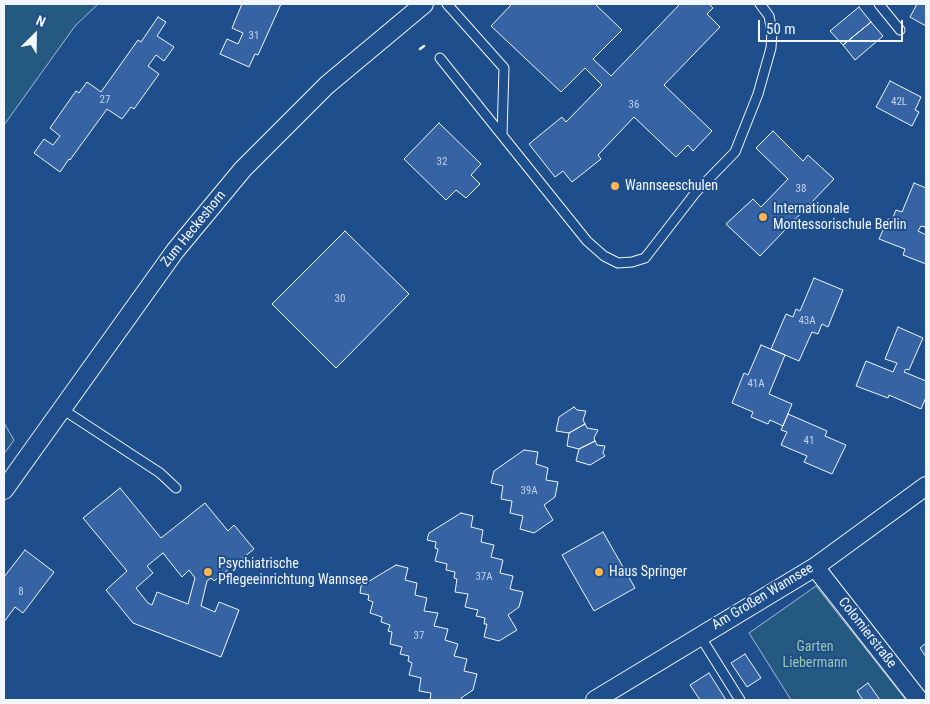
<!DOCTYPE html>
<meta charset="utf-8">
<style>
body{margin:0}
#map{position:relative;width:930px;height:704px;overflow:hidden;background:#1f4e8c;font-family:"Roboto Condensed",sans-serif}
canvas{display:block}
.frame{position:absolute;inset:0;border:5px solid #f2f6ff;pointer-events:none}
.north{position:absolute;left:10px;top:10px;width:50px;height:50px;-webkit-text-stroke:4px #1f4e8c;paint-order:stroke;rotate:23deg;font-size:14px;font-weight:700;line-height:20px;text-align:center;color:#f2f6ff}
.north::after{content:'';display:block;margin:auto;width:18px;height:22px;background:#f2f6ff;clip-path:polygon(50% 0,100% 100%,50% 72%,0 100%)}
.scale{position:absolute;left:758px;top:20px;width:145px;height:22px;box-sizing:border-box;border:2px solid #f2f6ff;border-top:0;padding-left:6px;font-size:15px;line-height:18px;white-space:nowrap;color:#f2f6ff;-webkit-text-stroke:4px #1f4e8c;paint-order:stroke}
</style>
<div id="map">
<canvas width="930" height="704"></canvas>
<div class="frame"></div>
<div class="north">N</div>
<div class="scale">50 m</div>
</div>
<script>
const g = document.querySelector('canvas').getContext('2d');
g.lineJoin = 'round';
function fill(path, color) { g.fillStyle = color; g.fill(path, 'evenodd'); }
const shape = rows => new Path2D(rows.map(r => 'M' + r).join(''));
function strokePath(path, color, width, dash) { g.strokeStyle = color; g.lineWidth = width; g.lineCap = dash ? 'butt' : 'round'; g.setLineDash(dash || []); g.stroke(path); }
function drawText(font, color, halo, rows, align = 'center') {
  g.font = font + ' "Roboto Condensed",sans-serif'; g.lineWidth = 4; g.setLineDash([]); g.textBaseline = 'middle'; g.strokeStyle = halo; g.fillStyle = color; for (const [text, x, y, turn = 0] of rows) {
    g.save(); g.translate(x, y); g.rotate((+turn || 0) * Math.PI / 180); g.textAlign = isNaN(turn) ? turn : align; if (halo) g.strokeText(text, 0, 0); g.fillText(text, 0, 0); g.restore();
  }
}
const green = shape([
 [4,4,98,4,75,26,4,125,4,4],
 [4,423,14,440,4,454,4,423],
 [816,586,906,700,791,700,749,633,816,586]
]);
const building = shape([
 [242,4,281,4,258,55,255,54,249,67,220,54,227,39,238,44,243,33,232,28,242,4],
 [512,4,595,4,622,30,593,59,611,76,680,4,709,4,713,8,707,14,720,27,664,85,712,131,693,151,688,145,676,157,634,117,598,155,601,159,572,182,563,171,555,177,529,144,562,117,566,122,602,85,585,68,561,92,491,26,512,4],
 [917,4,926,4,926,26,910,17,917,4],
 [859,7,871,22,843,45,830,31,859,7],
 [158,17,166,22,157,36,174,47,164,61,156,55,148,66,159,74,134,109,131,107,122,119,107,109,70,160,69,159,60,172,34,153,44,139,53,145,60,136,50,128,76,91,79,93,87,82,101,92,138,40,141,42,158,17],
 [871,22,883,36,855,60,843,45,871,22],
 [890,81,921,97,915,110,919,112,912,126,876,107,890,81],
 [439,123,481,164,471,175,480,184,466,198,456,190,446,200,404,159,439,123],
 [773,131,803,161,808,155,834,179,760,256,726,224,753,199,761,207,788,179,756,148,773,131],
 [914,183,926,188,926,223,925,227,921,226,918,231,926,235,926,264,903,255,905,249,879,239,888,219,892,220,896,210,902,212,914,183],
 [345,231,409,294,336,368,272,304,345,231],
 [814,278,843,290,828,327,822,324,818,334,812,332,799,361,771,349,786,314,793,317,796,309,800,311,814,278],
 [898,327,923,338,909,370,906,369,904,372,926,381,926,397,921,409,889,395,888,398,856,386,866,361,893,372,897,363,885,359,898,327],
 [761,345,785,355,769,394,792,404,783,426,770,420,768,424,751,417,753,412,732,403,744,373,748,375,761,345],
 [574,407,577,410,586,411,583,420,585,424,569,433,556,431,559,417,574,407],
 [788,414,827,431,825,436,846,445,832,474,804,462,807,456,781,445,787,432,781,430,788,414],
 [585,424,587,428,598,430,594,438,595,441,579,449,567,446,569,433,585,424],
 [595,441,597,445,605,446,603,453,605,456,590,465,576,461,579,449,595,441],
 [524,450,538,452,536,464,548,468,546,480,558,482,555,497,544,505,553,520,534,533,520,529,523,516,510,513,512,501,501,499,503,486,491,483,494,471,524,450],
 [120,488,161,538,205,503,228,531,234,525,254,549,214,581,211,578,207,581,201,606,215,612,219,602,239,610,221,657,133,623,106,590,127,571,83,518,120,488],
 [163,553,182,577,189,570,195,578,188,604,157,592,152,605,148,603,136,588,153,573,147,566,163,553],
 [461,513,473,516,471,527,483,530,481,542,494,545,491,557,503,560,500,573,513,576,510,589,523,592,519,607,508,615,517,630,499,641,484,637,487,624,484,624,485,618,476,616,478,610,465,607,468,594,455,592,457,579,454,578,455,572,446,570,447,564,435,561,438,549,435,548,436,542,427,540,429,533,461,513],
 [603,532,635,588,594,611,562,555,603,532],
 [25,550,54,572,23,613,15,607,4,622,4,577,25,550],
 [396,565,408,568,405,580,417,583,415,595,427,598,424,611,438,613,434,626,448,629,445,640,458,644,454,656,467,659,464,671,477,674,473,690,461,698,462,700,430,700,431,693,419,691,421,678,409,675,412,663,408,661,409,656,400,654,402,647,390,644,392,632,388,631,390,625,381,622,382,617,370,613,373,602,368,600,369,595,360,593,361,586,396,565],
 [926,643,926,657,920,648,926,643],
 [745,654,761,678,747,687,731,663,745,654],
 [709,673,726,700,700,700,690,685,709,673],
 [868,683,880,700,863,700,857,691,868,683]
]);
const lane = shape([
 [447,4,504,68,502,135],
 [879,4,900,30],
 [440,58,587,241,604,256,618,263,632,262,645,258,696,192,735,152,758,94,771,48,772,32,769,16,760,4],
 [62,409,160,473,176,488],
 [700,636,740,700]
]);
const street = shape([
 [4,490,175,251,243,169,327,85,424,4],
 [815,567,919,700],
 [595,700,815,567,926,486]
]);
const wall = shape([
 [420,49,424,46]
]);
const markers = [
 [615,186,5,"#ffb74d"],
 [763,217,5,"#ffb74d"],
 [208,572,5,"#ffb74d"],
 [599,572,5,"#ffb74d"]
];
const numberNames = [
 ["31",254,36],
 ["27",105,100],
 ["42L",899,102],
 ["36",634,105],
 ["32",442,162],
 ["38",801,189],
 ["30",340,299],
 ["43A",807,321],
 ["41A",756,384],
 ["41",809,441],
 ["39A",529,491],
 ["37A",484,577],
 ["8",21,592],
 ["37",419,636]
];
const poiNames = [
 ["Wannseeschulen",625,186],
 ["Internationale",773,209],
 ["Montessorischule Berlin",773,225],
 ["Psychiatrische",218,564],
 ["Pflegeeinrichtung Wannsee",218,580],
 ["Haus Springer",609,572]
];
const streetNames = [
 ["Zum Heckeshorn",194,229,-51],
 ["Am Großen Wannsee",763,597,-31],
 ["Colomierstraße",867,633,52]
];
const parkNames = [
 ["Garten",815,647],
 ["Liebermann",815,663]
];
fill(green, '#245a82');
strokePath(green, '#a8bbd7', 1);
fill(building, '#3563a3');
strokePath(building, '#f2f6ff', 1);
strokePath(lane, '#f2f6ff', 11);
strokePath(street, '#f2f6ff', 20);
strokePath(lane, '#1f4e8c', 9);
strokePath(street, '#1f4e8c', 18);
strokePath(wall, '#f2f6ff', 2.5);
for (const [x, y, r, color] of markers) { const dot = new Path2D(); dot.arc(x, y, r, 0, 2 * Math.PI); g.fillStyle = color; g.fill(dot); strokePath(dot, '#1f4e8c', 2); }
drawText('11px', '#c3d1e8', null, numberNames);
drawText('14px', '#f2f6ff', '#1f4e8c', poiNames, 'left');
drawText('14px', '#f2f6ff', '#1f4e8c', streetNames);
drawText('14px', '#97c8a6', '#1f4e8c', parkNames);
</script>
